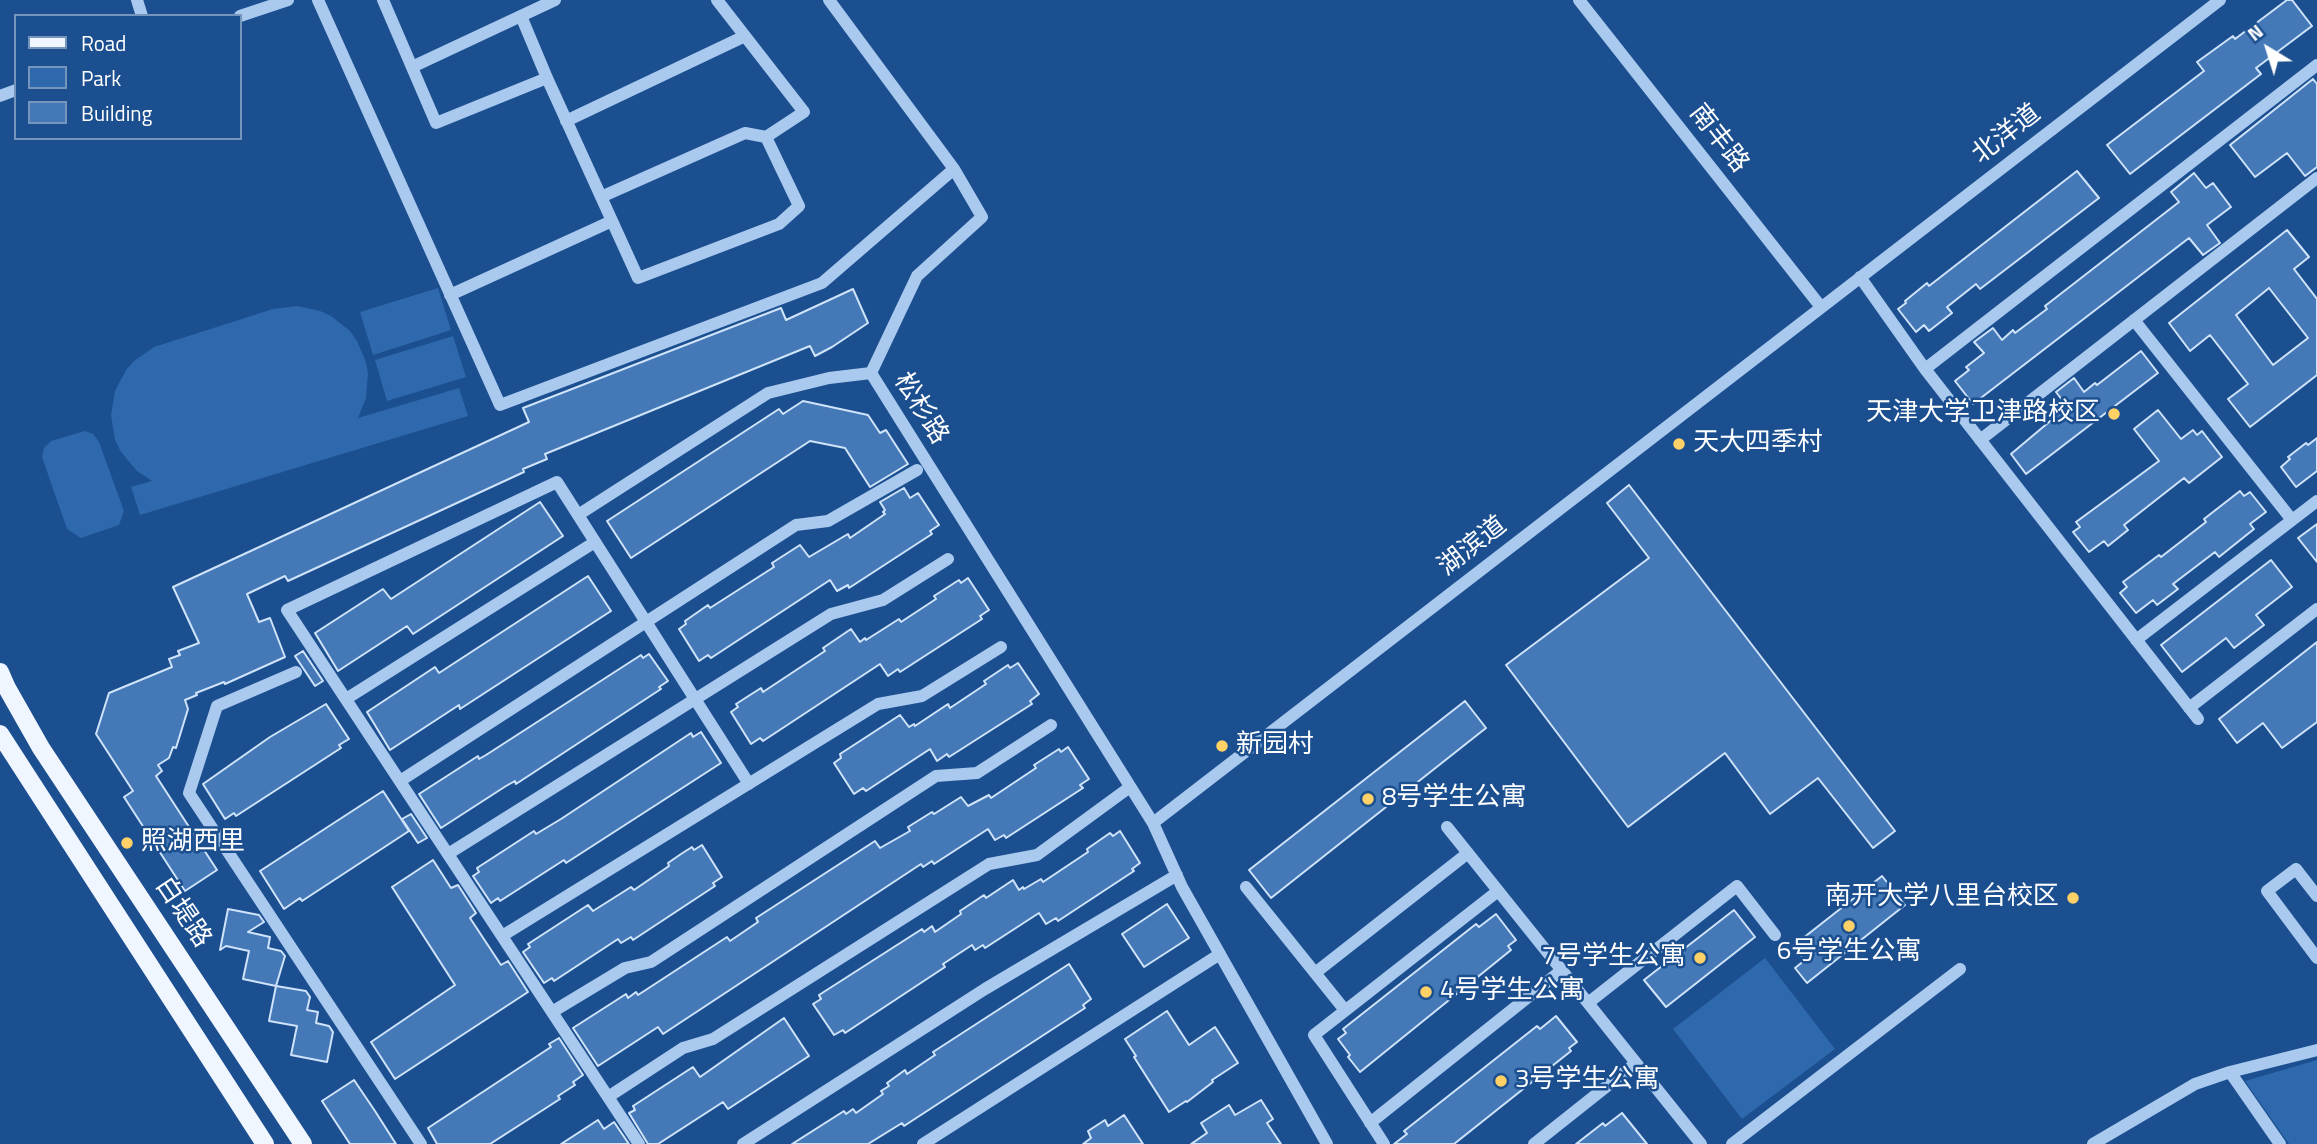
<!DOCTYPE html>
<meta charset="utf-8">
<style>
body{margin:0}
#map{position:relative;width:2317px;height:1144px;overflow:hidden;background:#1b4f8f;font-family:"Titillium Web",sans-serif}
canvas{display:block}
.legend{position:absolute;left:14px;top:14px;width:228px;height:126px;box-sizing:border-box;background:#1b4f8f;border:2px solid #7695bc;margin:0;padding:9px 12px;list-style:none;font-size:21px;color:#fff}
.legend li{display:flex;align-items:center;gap:14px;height:35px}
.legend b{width:35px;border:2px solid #7695bc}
.north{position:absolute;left:2233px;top:14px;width:70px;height:70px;-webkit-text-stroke:5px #1b4f8f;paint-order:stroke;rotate:322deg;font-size:19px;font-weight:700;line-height:28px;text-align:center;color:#fff}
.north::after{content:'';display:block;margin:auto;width:24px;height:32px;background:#fff;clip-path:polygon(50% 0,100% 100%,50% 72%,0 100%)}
</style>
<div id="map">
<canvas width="2317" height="1144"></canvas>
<ul class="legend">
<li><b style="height:9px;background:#f0f6ff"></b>Road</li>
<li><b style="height:19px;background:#2e69ad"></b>Park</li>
<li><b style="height:19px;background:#4478b7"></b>Building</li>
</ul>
<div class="north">N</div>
</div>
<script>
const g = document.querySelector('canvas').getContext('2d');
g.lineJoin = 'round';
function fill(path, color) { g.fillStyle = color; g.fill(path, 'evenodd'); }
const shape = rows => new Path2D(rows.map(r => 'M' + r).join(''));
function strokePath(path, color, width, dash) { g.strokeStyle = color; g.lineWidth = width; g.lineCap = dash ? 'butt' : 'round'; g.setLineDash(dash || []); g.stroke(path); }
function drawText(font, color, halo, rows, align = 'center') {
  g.font = font + ' "Titillium Web","Noto Sans SC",sans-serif'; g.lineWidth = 5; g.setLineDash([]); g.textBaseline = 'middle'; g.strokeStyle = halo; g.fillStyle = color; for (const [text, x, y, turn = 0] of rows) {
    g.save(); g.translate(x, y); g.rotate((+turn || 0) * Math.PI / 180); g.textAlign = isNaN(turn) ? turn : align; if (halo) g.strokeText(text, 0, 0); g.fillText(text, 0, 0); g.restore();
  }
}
const green = shape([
 [438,288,451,330,373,355,360,312],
 [297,306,320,311,331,316,350,331,357,341,366,362,368,374,366,398,358,418,459,388,468,416,140,515,131,487,152,481,137,471,121,452,115,440,111,415,115,391,126,370,134,361,154,347,273,309],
 [453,336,466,377,387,401,375,360],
 [85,431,93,434,99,442,124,511,119,525,81,538,67,529,42,457,44,448,51,441],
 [1765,958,1835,1049,1742,1119,1673,1029],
 [2317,1060,2317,1144,2289,1144,2245,1081]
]);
const building = shape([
 [2287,0,2292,0,2312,26,2256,68,2261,74,2130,174,2107,145,2204,71,2197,62,2233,36,2235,39,2287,0],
 [2313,79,2317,84,2317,167,2305,176,2287,153,2255,177,2230,145,2313,79],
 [2077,171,2099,198,1980,289,1976,284,1947,307,1952,313,1929,331,1924,325,1916,332,1898,309,1906,303,1905,301,1927,283,1929,286,2077,171],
 [2194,173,2206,188,2213,183,2231,207,2207,225,2220,243,2203,255,2189,238,1973,404,1955,381,1969,370,1966,367,1984,353,1974,342,1993,328,2002,340,2013,330,2015,333,2047,309,2045,306,2179,202,2171,192,2194,173],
 [2287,230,2309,257,2294,269,2317,299,2317,375,2250,427,2228,399,2248,384,2210,335,2190,351,2169,323,2287,230],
 [2269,288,2308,338,2273,365,2236,315,2269,288],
 [853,289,868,323,832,347,815,356,810,346,545,454,547,459,523,469,524,472,288,581,285,576,247,594,259,622,270,618,285,657,225,684,224,682,196,693,197,695,185,700,188,709,176,748,173,747,169,758,158,765,162,771,156,776,217,870,185,891,124,797,133,791,96,734,109,693,172,667,169,659,180,655,178,651,199,643,173,587,529,422,523,408,781,308,786,320,853,289],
 [2141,351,2158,373,2026,474,2011,454,2055,417,2053,415,2066,405,2056,392,2074,378,2084,392,2095,383,2097,385,2141,351],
 [803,401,868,415,880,433,886,430,908,464,870,487,845,448,810,441,631,558,607,521,779,409,783,414,803,401],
 [2158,410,2181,439,2193,430,2197,435,2202,431,2222,457,2189,483,2184,478,2124,525,2128,530,2108,546,2104,541,2089,552,2073,532,2080,527,2076,522,2159,461,2134,429,2158,410],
 [2317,438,2317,471,2296,487,2281,467,2290,459,2288,457,2306,443,2308,445,2317,438],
 [1629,485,1895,831,1873,848,1818,778,1770,814,1725,753,1628,827,1506,665,1649,558,1607,503,1629,485],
 [904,488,910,498,918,493,939,525,930,531,932,534,849,588,848,585,837,591,830,580,711,658,708,655,699,661,679,629,686,624,685,621,708,605,710,608,774,567,772,563,800,545,809,557,848,534,850,538,885,514,883,512,885,510,880,502,904,488],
 [2240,491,2244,496,2250,492,2266,512,2250,524,2254,529,2219,557,2215,552,2173,584,2178,589,2157,605,2153,600,2136,613,2120,593,2127,587,2123,582,2159,555,2161,557,2206,522,2204,519,2240,491],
 [540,502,563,536,413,634,407,626,338,671,315,633,383,589,391,599,540,502],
 [2317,524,2317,562,2298,538,2317,524],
 [2271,560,2292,587,2256,615,2264,625,2234,648,2226,638,2182,672,2161,645,2271,560],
 [588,576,611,611,460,709,459,705,390,750,367,712,435,667,439,673,588,576],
 [968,578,989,610,980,616,982,619,900,672,898,669,888,676,880,664,763,741,760,738,751,744,731,712,738,707,736,704,761,688,763,692,825,651,823,648,851,629,860,642,865,638,866,640,899,619,901,622,936,599,934,596,959,580,961,583,968,578],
 [2317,642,2317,722,2282,748,2263,723,2237,743,2219,719,2317,642],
 [303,651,323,681,315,686,295,656,303,651],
 [649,654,668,681,659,687,661,689,516,784,515,781,506,786,441,828,419,794,478,756,479,759,486,755,641,655,643,658,649,654],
 [1018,663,1039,694,1030,701,1032,704,949,757,947,754,937,761,930,749,866,791,863,788,854,794,834,763,841,758,840,754,900,715,909,727,914,724,915,726,948,704,950,708,986,684,984,681,1008,665,1010,668,1018,663],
 [1465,701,1486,728,1271,898,1249,870,1465,701],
 [326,704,349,739,339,745,341,748,236,816,234,813,225,819,203,784,270,737,326,704],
 [701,732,721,763,566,863,564,860,500,901,498,898,491,903,473,876,479,872,477,868,534,831,536,834,561,819,691,733,693,737,701,732],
 [1068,747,1089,779,1080,785,1083,788,1006,838,1004,835,995,840,988,829,934,864,932,861,923,867,921,864,663,1034,658,1027,598,1066,573,1028,626,994,628,998,636,992,638,995,727,937,730,941,758,922,756,918,875,841,880,848,910,831,908,827,932,812,934,814,961,797,968,806,989,795,991,798,1036,768,1034,765,1059,749,1061,752,1068,747],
 [383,791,409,831,302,901,300,898,284,909,260,871,383,791],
 [411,814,427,838,418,843,402,819,411,814],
 [1120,831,1140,863,1132,869,1134,871,1058,921,1056,918,1046,924,1039,913,985,948,983,945,975,950,972,945,943,964,945,967,845,1033,843,1030,834,1035,813,1004,821,999,819,995,922,929,924,932,932,926,935,932,961,914,960,911,984,895,986,898,1013,880,1019,890,1023,887,1024,889,1041,879,1043,882,1088,852,1087,849,1110,833,1113,836,1120,831],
 [702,845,722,877,713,883,715,886,633,940,631,937,621,943,618,939,554,981,552,978,544,983,523,952,530,947,528,944,588,905,593,911,631,887,634,890,669,866,668,863,681,854,692,847,694,850,702,845],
 [433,860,451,888,458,885,476,913,470,918,501,965,508,961,528,992,395,1079,371,1042,455,985,392,887,433,860],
 [1882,876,1905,905,1807,983,1795,968,1805,960,1793,946,1882,876],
 [1167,904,1189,938,1144,967,1122,934,1167,904],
 [228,909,259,915,264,922,248,932,270,937,268,948,281,951,285,956,276,986,243,979,249,951,226,946,220,950,228,909],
 [1734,910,1755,937,1666,1007,1644,980,1734,910],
 [1496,914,1516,940,1508,946,1511,950,1360,1072,1348,1057,1350,1055,1338,1039,1346,1033,1343,1029,1476,924,1479,927,1496,914],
 [1069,964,1091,999,1083,1005,1085,1008,904,1126,902,1123,868,1144,792,1144,844,1111,846,1114,853,1109,856,1113,883,1094,881,1091,889,1086,887,1083,905,1070,907,1074,935,1055,933,1052,1069,964],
 [276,986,306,991,310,997,307,1010,318,1012,316,1023,329,1026,333,1032,327,1062,291,1055,297,1026,269,1021,276,986],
 [1167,1011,1189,1045,1215,1027,1238,1063,1212,1080,1213,1082,1187,1102,1186,1101,1169,1112,1134,1057,1136,1056,1125,1039,1167,1011],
 [1556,1016,1577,1042,1569,1048,1571,1051,1454,1144,1394,1144,1407,1134,1404,1131,1537,1026,1540,1029,1556,1016],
 [784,1018,809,1056,728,1109,723,1102,658,1144,648,1144,629,1113,635,1110,633,1106,693,1067,700,1077,784,1018],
 [559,1038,583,1075,573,1082,575,1085,558,1096,560,1099,490,1144,437,1144,428,1128,551,1047,549,1044,559,1038],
 [354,1080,375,1111,396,1144,350,1144,322,1101,354,1080],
 [1261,1100,1273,1119,1267,1123,1281,1144,1191,1144,1207,1133,1201,1123,1229,1105,1235,1115,1261,1100],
 [1622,1113,1647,1144,1576,1144,1603,1123,1605,1126,1622,1113],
 [1124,1115,1143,1144,1083,1144,1091,1138,1088,1131,1105,1120,1108,1126,1124,1115],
 [598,1120,604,1129,614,1122,629,1144,561,1144,598,1120]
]);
const minor = shape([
 [137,0,142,16],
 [318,0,500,405,822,283,954,169],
 [383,0,436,123,547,78,638,278,779,224,799,206,766,137,804,112,717,0],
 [829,0,954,169,982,217,917,276,871,373,1153,823,1182,887,1327,1144],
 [1579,0,1821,307],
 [240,16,288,0],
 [521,16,547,78],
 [412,67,555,0],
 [0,96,16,90],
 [566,121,745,36],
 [601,197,745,133,766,137],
 [1860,277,1925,369,2198,719],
 [450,295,612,221],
 [2134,320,2292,520],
 [1925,369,2317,65],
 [1980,440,2317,178],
 [578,515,768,393,829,378,871,373],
 [2136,640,2317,501],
 [296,672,217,706,189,793,421,1144],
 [346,699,595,542],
 [2189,708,2317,609],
 [400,781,796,525,828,521,917,470],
 [1153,823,2220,0],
 [1447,827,1701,1144],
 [448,854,831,614,883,600,948,559],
 [1246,887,1344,1009],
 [2317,896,2296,869,2267,891,2317,958],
 [502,936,878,704,922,696,1001,647],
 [1315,973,1468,853],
 [1588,1003,1737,886,1775,935],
 [552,1012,625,968,651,962,936,776,977,773,1051,725],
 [2230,1072,2280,1144],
 [608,1097,683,1048,713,1039,989,864,1037,855,1130,787],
 [1370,1123,1562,970],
 [639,1144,287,610,557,482,749,784],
 [743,1144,985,989,1177,875],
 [923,1144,1220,954],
 [1384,1144,1314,1035,1498,891],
 [1534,1144,1636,1063],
 [1732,1144,1960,969],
 [2093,1144,2195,1084,2230,1072,2317,1050]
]);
const major = shape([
 [0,672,7,688,41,748,303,1144],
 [0,734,265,1144]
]);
const markers = [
 [2114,414,7,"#ffd166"],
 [1679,444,7,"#ffd166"],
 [1222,746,7,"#ffd166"],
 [1368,799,7,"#ffd166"],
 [127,843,7,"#ffd166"],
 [2073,898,7,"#ffd166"],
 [1849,926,7,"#ffd166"],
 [1700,958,7,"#ffd166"],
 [1426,992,7,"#ffd166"],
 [1501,1081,7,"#ffd166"]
];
const streetNames = [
 ["北洋道",2007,135,-38],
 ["南丰路",1718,139,52],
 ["松杉路",920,409,58],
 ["湖滨道",1473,547,-38],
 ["白堤路",182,913,56]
];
const poiNames = [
 ["天津大学卫津路校区",2100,414,"right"],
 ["天大四季村",1693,444],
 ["新园村",1236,746],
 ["8号学生公寓",1382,799],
 ["照湖西里",141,843],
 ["南开大学八里台校区",2059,898,"right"],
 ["6号学生公寓",1849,953,"center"],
 ["7号学生公寓",1686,958,"right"],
 ["4号学生公寓",1440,992],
 ["3号学生公寓",1515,1081]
];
fill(green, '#2e69ad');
fill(building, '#4478b7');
strokePath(building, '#cfe3fa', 2);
strokePath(minor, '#a9c9ee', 12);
strokePath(major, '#f0f6ff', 18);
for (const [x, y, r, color] of markers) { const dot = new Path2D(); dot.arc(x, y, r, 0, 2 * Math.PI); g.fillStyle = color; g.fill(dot); strokePath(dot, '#1b4f8f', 2.5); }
drawText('26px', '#fff', '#1b4f8f', streetNames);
drawText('26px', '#fff', '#1b4f8f', poiNames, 'left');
</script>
